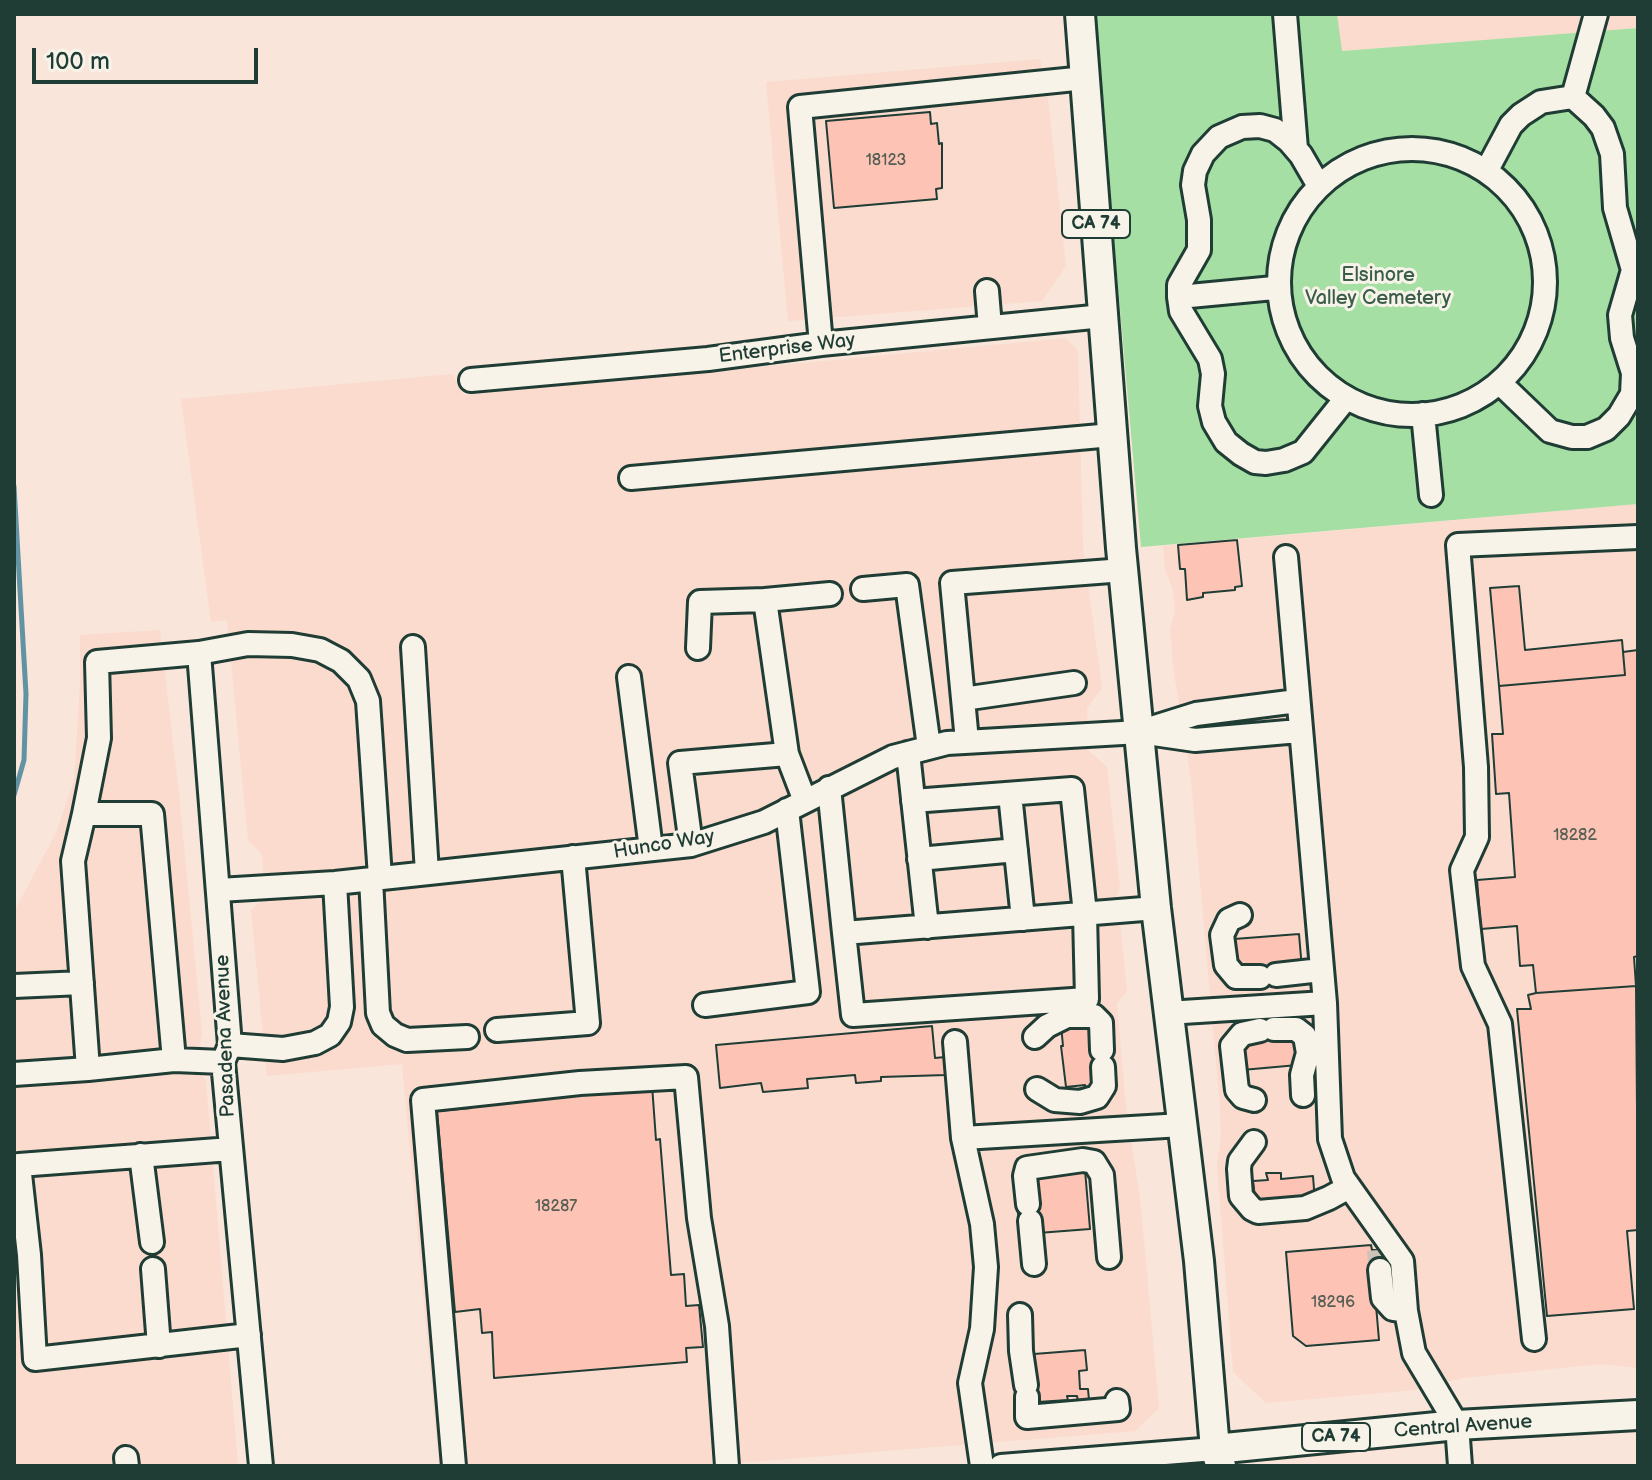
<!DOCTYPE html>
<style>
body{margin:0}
#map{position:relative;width:1652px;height:1480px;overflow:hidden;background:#f9e5d9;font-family:"Balsamiq Sans",sans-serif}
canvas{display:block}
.frame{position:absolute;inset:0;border:16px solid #1f3d34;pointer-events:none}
.scale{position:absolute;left:32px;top:48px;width:226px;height:36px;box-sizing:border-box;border:4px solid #1f3d34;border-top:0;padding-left:10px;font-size:24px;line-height:28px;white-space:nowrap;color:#1f3d34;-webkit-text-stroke:6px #f7f3e8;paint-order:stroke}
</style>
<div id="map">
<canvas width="1652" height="1480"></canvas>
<div class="frame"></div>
<div class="scale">100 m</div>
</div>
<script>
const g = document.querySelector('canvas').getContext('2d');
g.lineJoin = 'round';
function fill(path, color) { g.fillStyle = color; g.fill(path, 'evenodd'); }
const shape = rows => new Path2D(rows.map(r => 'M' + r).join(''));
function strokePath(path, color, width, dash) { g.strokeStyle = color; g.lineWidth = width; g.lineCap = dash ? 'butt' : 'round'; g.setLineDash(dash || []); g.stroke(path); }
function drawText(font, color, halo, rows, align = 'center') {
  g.font = font + ' "Balsamiq Sans",sans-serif'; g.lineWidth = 6; g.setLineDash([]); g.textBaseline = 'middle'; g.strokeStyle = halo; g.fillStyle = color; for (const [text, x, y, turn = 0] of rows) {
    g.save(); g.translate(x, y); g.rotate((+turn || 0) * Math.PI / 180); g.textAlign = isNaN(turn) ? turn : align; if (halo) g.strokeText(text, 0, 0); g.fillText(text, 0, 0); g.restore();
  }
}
const built = shape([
 [1337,14,1638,14,1638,28,1341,51],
 [1040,59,1048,98,1066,266,1042,301,788,321,766,82],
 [1066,338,1078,350,1083,548,1102,688,1087,708,1089,751,1107,767,1120,889,1115,899,1120,923,1127,991,1117,1003,1125,1098,1141,1207,1159,1408,1135,1431,700,1466,439,1466,402,1064,267,1076,251,910,265,898,262,854,248,840,227,620,211,622,181,399,452,374,464,395],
 [1638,504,1638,1368,1601,1364,1463,1378,1415,1390,1266,1403,1233,1372,1217,1164,1221,1136,1220,1107,1191,780,1174,673,1170,630,1175,611,1173,590,1165,569,1163,546],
 [160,630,179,794,202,1033,200,1044,203,1076,206,1082,238,1466,14,1466,14,912,56,833,74,781,80,683,80,635]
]);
const green = shape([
 [1094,14,1337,14,1342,51,1638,28,1638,504,1141,547]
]);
const stream = shape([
 [14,486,26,694,24,760,14,795]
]);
const building = shape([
 [930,112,931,124,937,123,939,144,942,143,942,188,936,189,937,199,834,208,826,121,930,112],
 [1237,540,1242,586,1235,587,1235,590,1203,593,1203,597,1187,600,1185,569,1180,569,1178,545,1237,540],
 [1519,586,1525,650,1622,640,1625,675,1499,686,1490,588,1519,586],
 [1638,650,1638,956,1634,957,1636,986,1536,993,1533,965,1520,966,1517,926,1481,929,1477,880,1515,877,1509,793,1496,794,1492,734,1503,734,1499,686,1625,675,1623,652,1638,650],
 [1299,934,1302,969,1277,983,1261,984,1239,971,1234,939,1299,934],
 [1636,986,1638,1230,1627,1231,1634,1309,1547,1316,1517,1009,1531,1009,1528,995,1536,993,1636,986],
 [1094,1022,1108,1049,1110,1067,1099,1091,1086,1092,1085,1085,1066,1087,1061,1046,1063,1046,1061,1025,1094,1022],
 [932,1026,935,1058,945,1057,946,1075,881,1077,881,1081,856,1083,855,1075,807,1079,808,1088,763,1092,761,1083,720,1088,716,1045,932,1026],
 [1295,1033,1298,1065,1242,1070,1240,1045,1275,1035,1295,1033],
 [652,1085,656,1140,660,1139,671,1275,684,1274,686,1306,699,1305,703,1347,686,1348,687,1362,494,1378,492,1332,482,1333,480,1309,455,1312,437,1111,471,1108,471,1100,652,1085],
 [1085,1170,1090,1229,1038,1233,1036,1221,1019,1223,1017,1205,1036,1204,1033,1174,1075,1173,1085,1170],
 [1266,1173,1281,1173,1281,1179,1313,1176,1315,1202,1256,1206,1253,1181,1268,1180,1266,1173],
 [1371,1245,1372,1250,1384,1250,1386,1269,1373,1271,1379,1340,1306,1346,1293,1336,1286,1252,1371,1245],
 [1085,1350,1087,1370,1079,1371,1080,1389,1088,1389,1089,1400,1078,1401,1077,1396,1067,1396,1068,1400,1038,1402,1037,1396,1021,1386,1037,1384,1034,1354,1085,1350]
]);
const minorTunnel = shape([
 [1378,1250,1380,1270]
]);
const minor = shape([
 [1285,14,1296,149],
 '1279 282a133 133 0 1 1 266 0a133 133 0 1 1-266 0Z',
 [1488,168,1511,125,1521,115,1541,102,1573,97,1596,14],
 [1319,186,1301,155,1289,141,1275,130,1260,126,1242,127,1219,137,1203,154,1195,171,1193,185,1199,220,1199,250,1179,285,1179,297,1181,311,1210,359,1213,374,1210,406,1214,422,1226,442,1241,454,1255,462,1266,463,1284,460,1303,452,1343,402],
 [987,291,990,327],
 [1179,297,1274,288],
 [821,344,800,107,1085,78],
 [471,380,708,359,821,344,1103,316],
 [1500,383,1550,431,1572,437,1587,437,1606,429,1619,416,1632,394,1633,373,1622,338,1620,315,1633,270,1615,208,1612,154,1603,128,1594,116,1573,97],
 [1423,414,1431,495],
 [631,478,1112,435],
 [1286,557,1325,1003,1330,1139,1343,1178,1402,1261,1406,1311,1414,1353,1457,1425,1460,1466],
 [863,589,907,585,929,747],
 [765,600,830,594],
 [413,647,427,873],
 [698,648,700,602,765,600,787,754,805,801],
 [199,653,230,1045,223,1062,261,1466],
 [629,677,651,849],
 [963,699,1074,683],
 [1145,730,1196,714,1297,701],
 [967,741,952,583,1124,570],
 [908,753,927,927],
 [829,788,844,933,1156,908],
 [1010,794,1023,919],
 [84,814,99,738,97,662,199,653,248,644,292,645,320,650,341,661,359,679,368,701,380,877],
 [691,845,680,763,787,754],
 [919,859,1016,850],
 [371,879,378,1013,383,1025,395,1035,407,1040,467,1037],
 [219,890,335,883,691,845,764,822,893,757,947,743,1140,732,1195,740,1299,731],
 [1240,915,1229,920,1222,935,1226,965,1236,977,1260,977],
 [844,933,853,1015,1087,999,1085,914,1072,789,913,801],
 [1276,975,1321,970],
 [14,986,82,983],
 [705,1005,808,992,787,810],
 [1167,1013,1325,1003],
 [1274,1029,1296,1029,1305,1036,1308,1053,1302,1075,1303,1095],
 [497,1030,588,1023,573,857],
 [1035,1037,1047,1026,1067,1016,1094,1016,1101,1023,1102,1050],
 [955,1042,963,1138,982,1224,986,1267,982,1329,970,1383,982,1466],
 [230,1045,283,1049,315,1043,330,1035,339,1022,342,1007,335,883],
 [174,1060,88,1069,73,861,84,814,152,814,174,1060,223,1062],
 [14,1074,88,1069],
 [1037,1089,1055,1100,1080,1102,1097,1097,1104,1086,1103,1067],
 [1254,1100,1243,1097,1237,1090,1232,1046,1242,1034,1260,1030],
 [963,1138,1182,1125],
 [1254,1142,1240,1161,1239,1169,1241,1196,1252,1209,1258,1212,1305,1208,1329,1198,1349,1187],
 [231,1149,19,1165,29,1255,35,1359,249,1335],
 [141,1155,152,1242],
 [1028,1204,1025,1176,1027,1168,1083,1160,1094,1162,1102,1175,1109,1257],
 [1030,1221,1034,1264],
 [153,1269,159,1346],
 [1380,1270,1383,1298,1393,1309,1406,1311],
 [1020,1315,1021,1351,1026,1385],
 [1534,1339,1500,1024,1473,966,1462,870,1477,837,1476,767,1458,545,1638,537],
 [1027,1397,1027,1417,1118,1409,1117,1401],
 [126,1458,127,1466],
 [454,1466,423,1100,580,1083,686,1077,699,1218,717,1326,727,1466],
 [1001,1466,1215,1449]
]);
const major = shape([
 [1080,14,1121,548,1156,908,1199,1261,1215,1449,1221,1466],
 [1215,1449,1457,1425,1638,1415]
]);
const numberNames = [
 ["18123",886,161],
 ["18282",1575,836],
 ["18287",556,1207],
 ["18296",1333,1303]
];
const shields = [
 [1096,224,68],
 [1336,1437,68]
];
const shieldNames = [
 ["CA 74",1096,224],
 ["CA 74",1336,1437]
];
const parkNames = [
 ["Elsinore",1378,276],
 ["Valley Cemetery",1378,299]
];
const streetNames = [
 ["Enterprise Way",787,349,-7],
 ["Hunco Way",664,845,-9],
 ["Pasadena Avenue",226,1036,-92],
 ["Central Avenue",1463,1427,-4]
];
fill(built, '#fadbce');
fill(green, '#a6dfa4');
strokePath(stream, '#6293a4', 5);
fill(building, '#fdc3b5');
strokePath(building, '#1f3d34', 2);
strokePath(minorTunnel, '#cdc3b8', 22, [22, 11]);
strokePath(minor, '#1f3d34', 28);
strokePath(major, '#1f3d34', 34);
strokePath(minor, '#f7f3e8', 22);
strokePath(major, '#f7f3e8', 28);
drawText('16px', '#565e54', null, numberNames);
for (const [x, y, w] of shields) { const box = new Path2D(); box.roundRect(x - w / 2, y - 14, w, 28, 6); g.fillStyle = '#f7f3e8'; g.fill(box); strokePath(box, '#1f3d34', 2); }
drawText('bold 18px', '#1f3d34', null, shieldNames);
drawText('20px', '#3a5d4a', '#f7f3e8', parkNames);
drawText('20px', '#1f3d34', '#f7f3e8', streetNames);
</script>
